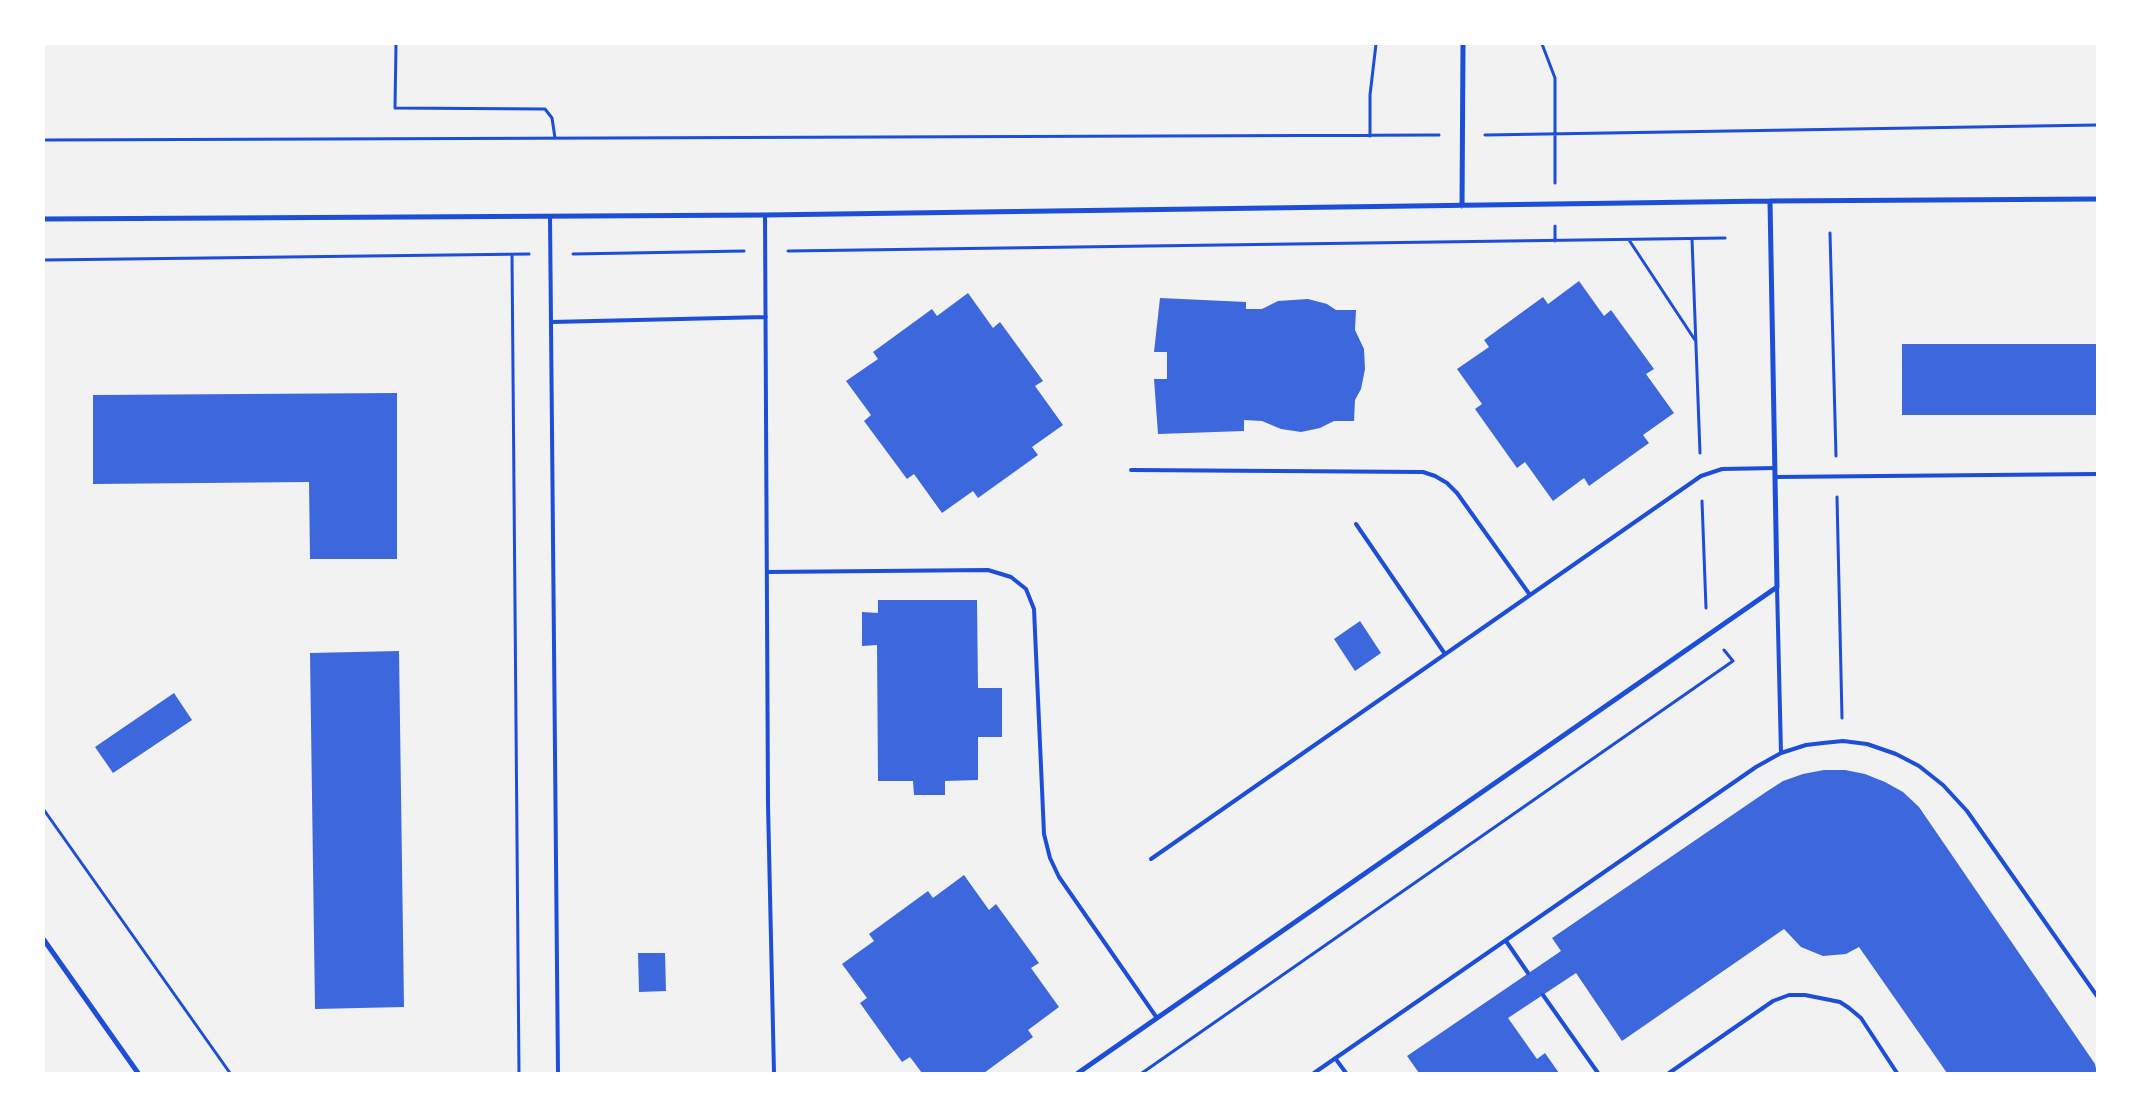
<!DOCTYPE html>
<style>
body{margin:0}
#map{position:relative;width:2141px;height:1117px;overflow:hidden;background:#f2f2f2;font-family:"DM Sans",sans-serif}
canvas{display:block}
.frame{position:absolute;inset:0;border:45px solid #fff;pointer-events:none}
</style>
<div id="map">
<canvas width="2141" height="1117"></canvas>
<div class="frame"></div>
</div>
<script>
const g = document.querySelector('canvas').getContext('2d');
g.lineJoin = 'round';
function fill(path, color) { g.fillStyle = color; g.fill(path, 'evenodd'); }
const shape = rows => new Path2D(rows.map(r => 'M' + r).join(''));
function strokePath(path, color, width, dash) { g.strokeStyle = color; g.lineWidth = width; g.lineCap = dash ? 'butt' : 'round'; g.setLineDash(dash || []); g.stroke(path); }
const building = shape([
 [1579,281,1604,316,1611,310,1654,369,1646,374,1674,413,1643,435,1649,443,1589,486,1584,478,1553,501,1525,462,1517,468,1475,409,1482,404,1457,369,1489,347,1484,340,1543,297,1548,304],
 [968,293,993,328,1000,322,1043,381,1035,386,1063,425,1032,447,1038,455,978,498,973,491,942,513,914,474,907,479,864,421,871,415,846,381,878,359,873,352,932,309,937,316],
 [1160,298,1246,302,1246,309,1262,309,1278,301,1308,299,1327,304,1336,310,1356,310,1355,330,1364,349,1365,369,1361,389,1355,400,1354,421,1334,421,1320,428,1301,432,1281,429,1262,421,1244,420,1244,431,1158,434,1154,379,1167,379,1167,352,1154,352],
 [1902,344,2097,344,2097,415,1902,415],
 [397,393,397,559,310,559,309,482,93,484,93,395],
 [878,600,977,600,978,688,1002,688,1002,737,978,737,978,780,945,781,945,795,914,795,913,781,878,781,877,645,862,646,862,612,878,613],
 [1360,621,1381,653,1355,671,1334,639],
 [399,651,404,1007,315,1009,310,653],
 [174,693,192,720,113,773,95,747],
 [1824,770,1845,770,1865,774,1885,782,1903,792,1919,807,2095,1064,2097,1073,1947,1073,1859,947,1846,954,1823,956,1801,947,1784,929,1622,1041,1576,973,1508,1018,1537,1059,1545,1053,1559,1073,1419,1073,1407,1056,1561,951,1552,938,1766,792,1783,781,1803,774],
 [964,875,989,910,996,904,1039,963,1031,968,1059,1007,1028,1030,1033,1037,984,1073,922,1073,910,1057,902,1062,860,1003,867,998,842,964,874,941,869,934,928,891,933,898],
 [638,953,665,953,666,991,639,992]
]);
const path = shape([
 [396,44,395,108,545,109,552,118,555,138],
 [1542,44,1555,78,1555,183],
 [1485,135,2097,125],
 [1370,136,1370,95,1376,44],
 [44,140,1439,135],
 [1555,226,1555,241],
 [1830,233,1836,456],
 [1692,239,1700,453],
 [1629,240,1695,340],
 [788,251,1725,238],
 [573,254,744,251],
 [512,255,519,1073],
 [44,260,529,254],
 [1837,497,1842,718],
 [1702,501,1706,608],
 [44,810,230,1073],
 [1142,1073,1733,661,1724,650]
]);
const service = shape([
 [765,215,768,805,774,1073],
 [550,217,558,1073],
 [551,322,766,317],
 [1131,470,1423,472,1435,476,1447,483,1457,493,1530,595],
 [1775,477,2097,474],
 [1356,524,1445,654],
 [767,572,988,570,1011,577,1026,589,1034,609,1044,834,1050,858,1059,877,1157,1018],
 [1777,587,1781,753],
 [1151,859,1701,476,1722,469,1775,468],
 [1506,941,1528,973],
 [1543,995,1598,1073],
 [1335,1058,1346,1073],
 [1314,1073,1756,767,1781,753,1806,745,1823,743,1843,741,1867,744,1896,754,1919,766,1943,785,1967,811,2097,996],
 [1669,1073,1773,1001,1789,995,1805,995,1840,1002,1849,1008,1861,1018,1897,1073]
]);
const minor = shape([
 [1462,206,1463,44],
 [44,219,765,215,1770,201,2097,199],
 [44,940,138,1073],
 [1078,1073,1777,587,1770,201]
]);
fill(building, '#3d67dc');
strokePath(path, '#1d4ed8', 3);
strokePath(service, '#1d4ed8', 4);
strokePath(minor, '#1d4ed8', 5);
</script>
